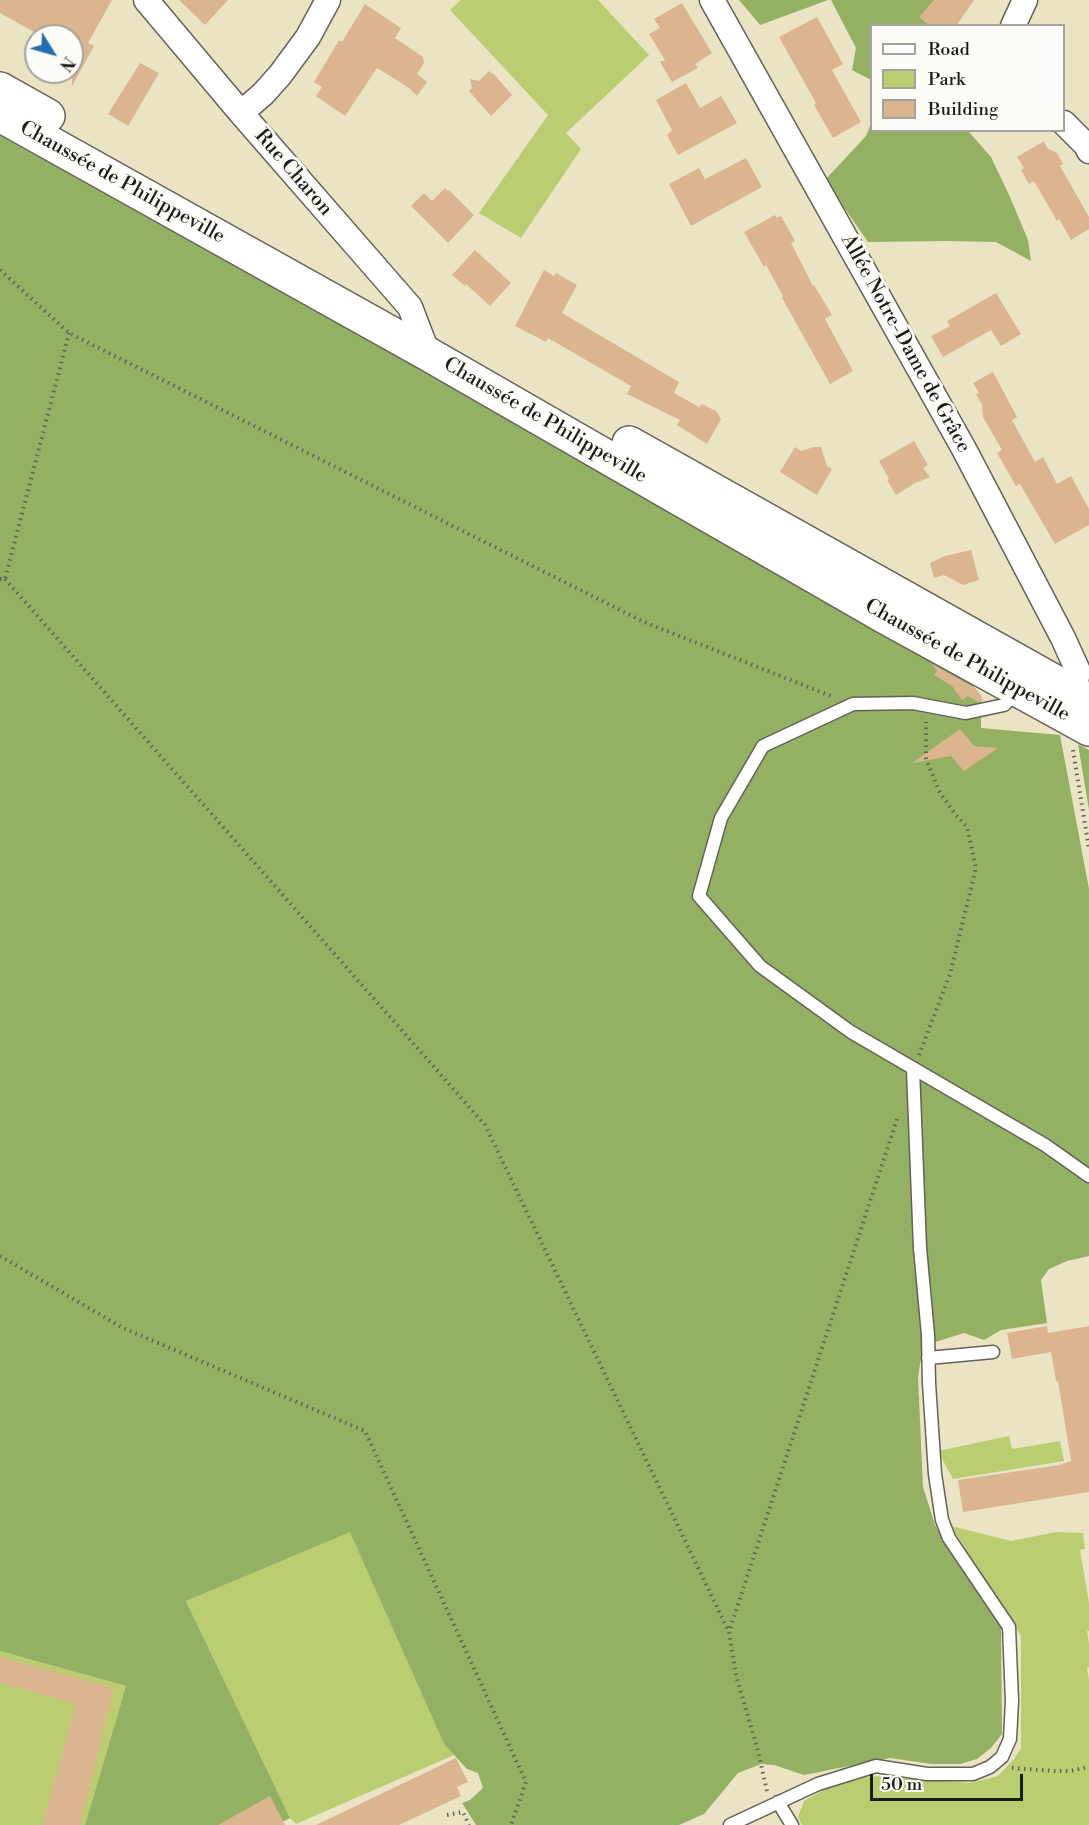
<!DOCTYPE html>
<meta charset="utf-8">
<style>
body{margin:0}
#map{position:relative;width:1089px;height:1825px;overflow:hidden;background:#eae4c5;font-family:"Libre Bodoni",serif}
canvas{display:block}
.legend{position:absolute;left:870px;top:24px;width:195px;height:108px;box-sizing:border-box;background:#fdfcf7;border:2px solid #a3a29f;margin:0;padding:8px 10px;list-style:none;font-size:18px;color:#1c1c1c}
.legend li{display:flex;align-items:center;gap:12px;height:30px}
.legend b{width:30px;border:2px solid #a3a29f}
.north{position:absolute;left:24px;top:24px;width:60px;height:60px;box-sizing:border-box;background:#fdfcf7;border:2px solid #a3a29f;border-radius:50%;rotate:127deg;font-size:16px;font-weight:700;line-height:24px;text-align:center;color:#1c1c1c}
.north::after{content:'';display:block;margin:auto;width:21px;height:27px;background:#1f6fb2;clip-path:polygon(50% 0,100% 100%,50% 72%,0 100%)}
.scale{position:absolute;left:870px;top:1774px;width:153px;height:27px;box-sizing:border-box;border:3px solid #1c1c1c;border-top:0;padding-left:8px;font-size:18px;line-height:21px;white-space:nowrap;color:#1c1c1c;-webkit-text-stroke:4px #fdfcf7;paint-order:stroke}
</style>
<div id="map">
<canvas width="1089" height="1825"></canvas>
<ul class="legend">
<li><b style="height:8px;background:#fff"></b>Road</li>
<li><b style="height:16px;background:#bacd71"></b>Park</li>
<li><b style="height:16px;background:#dbb58f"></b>Building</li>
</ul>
<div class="north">N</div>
<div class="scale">50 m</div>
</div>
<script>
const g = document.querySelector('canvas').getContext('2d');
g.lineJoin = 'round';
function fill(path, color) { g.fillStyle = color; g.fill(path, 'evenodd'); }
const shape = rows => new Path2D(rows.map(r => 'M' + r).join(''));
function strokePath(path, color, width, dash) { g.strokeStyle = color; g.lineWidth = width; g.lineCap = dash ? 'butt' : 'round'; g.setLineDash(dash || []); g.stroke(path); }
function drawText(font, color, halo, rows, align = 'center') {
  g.font = font + ' "Libre Bodoni",serif'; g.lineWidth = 6; g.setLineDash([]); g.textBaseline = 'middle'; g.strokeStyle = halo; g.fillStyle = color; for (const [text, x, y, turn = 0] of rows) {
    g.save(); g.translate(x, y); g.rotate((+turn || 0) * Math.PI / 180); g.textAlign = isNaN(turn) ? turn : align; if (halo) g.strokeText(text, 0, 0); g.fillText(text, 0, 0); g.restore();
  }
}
const green = shape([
 [461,0,598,0,649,55,566,133,581,149,521,238,479,213,548,115,450,10],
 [1009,1436,1012,1449,1060,1441,1064,1461,953,1479,938,1451],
 [951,1526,1011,1541,1056,1532,1083,1533,1085,1549,1080,1550,1089,1603,1089,1631,1087,1631,1089,1644,1089,1667,1087,1668,1089,1680,1089,1825,802,1825,798,1817,804,1801,827,1788,853,1778,881,1776,970,1783,998,1776,1014,1759,1021,1748,1021,1636],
 [350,1531,444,1744,454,1755,296,1824,290,1818,186,1601],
 [0,1651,126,1686,85,1825,0,1825]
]);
const forest = shape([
 [739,0,828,0,760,25],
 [831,0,945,0,950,25,872,26,871,80,852,70,856,48],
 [871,123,872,130,969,132,991,157,1010,197,1028,240,1031,261,996,242,947,241,868,242,825,180,866,136],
 [0,132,965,676,981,696,981,728,1060,735,1089,889,1089,1256,1067,1261,1049,1269,1041,1280,1047,1323,1001,1330,984,1340,964,1333,923,1346,918,1377,923,1487,935,1525,1001,1627,1002,1734,991,1748,977,1759,960,1764,932,1764,890,1758,804,1775,774,1765,761,1764,738,1773,704,1814,679,1825,476,1825,462,1803,470,1800,483,1788,478,1773,467,1769,444,1744,350,1532,186,1601,290,1818,276,1825,85,1825,126,1686,0,1651],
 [1078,744,1089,750,1089,810]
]);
const building = shape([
 [0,0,112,0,88,43,94,46,72,86,72,36,41,36,0,13],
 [179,0,228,0,205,25],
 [934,0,974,0,956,26,930,26,919,17],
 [682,3,712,53,695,64,698,68,672,82,660,62,665,60,649,34,660,28,654,19],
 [365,4,401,28,395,38,423,57,424,63,417,74,427,82,417,96,409,88,377,68,345,116,316,96,322,87,314,82,339,40,342,42],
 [817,17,843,64,832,70,861,122,833,138,814,105,816,103,779,37],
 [140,63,159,73,128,126,108,114],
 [489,71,492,74,493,73,512,95,491,116,469,91,472,88,470,79,479,81],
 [686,83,700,108,721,96,737,123,678,155,667,135,672,130,656,100],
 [1044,141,1047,148,1057,153,1063,164,1060,166,1089,217,1089,229,1071,240,1059,219,1057,221,1034,181,1029,184,1021,170,1024,168,1017,157],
 [746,158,762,187,691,226,669,184,699,168,705,179],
 [445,188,448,191,449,190,474,215,448,243,411,206,424,193,432,201],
 [775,215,776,218,781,216,795,241,791,243,813,286,814,285,832,315,825,319,853,371,830,384,796,323,782,298,783,296,766,265,764,267,744,232],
 [475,250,511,283,490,306,466,284,465,286,452,275],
 [544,270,554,276,556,273,577,285,562,313,679,382,674,393,699,407,702,404,716,411,721,419,707,444,677,425,680,420,627,394,631,386,548,338,546,342,515,326],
 [996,293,1021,334,1001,346,991,330,943,357,931,336,950,326,947,321],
 [993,372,1017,417,1012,420,1035,462,1043,457,1057,484,1071,476,1089,509,1089,525,1055,544,1020,484,1016,486,997,453,1002,450,983,417,982,405,976,394,979,393,973,383],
 [914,441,928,465,923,468,930,477,915,483,896,495,887,480,889,479,879,461],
 [795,447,801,451,814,447,821,447,827,466,832,469,817,495,780,472],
 [971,550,979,580,963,585,944,575,934,578,930,563,945,556],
 [932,664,973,687,984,701,978,702,968,696,962,700,952,686,934,675,937,671],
 [960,729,974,746,998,748,964,771,951,756,912,763],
 [1047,1326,1048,1333,1089,1326,1089,1492,963,1512,958,1480,1059,1465,1071,1461,1058,1381,1056,1381,1051,1352,1012,1359,1007,1333],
 [0,1657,114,1688,80,1825,42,1825,76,1704,0,1683],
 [456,1758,468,1782,457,1787,461,1796,399,1825,316,1825],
 [270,1796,285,1825,218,1825]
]);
const path = shape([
 [0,270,69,333,644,622,831,696],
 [0,579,5,579,69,333],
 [5,579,485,1125,729,1632],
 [1073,750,1089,849],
 [919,1055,950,974,976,868,967,827,955,814,940,793,926,759,926,722],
 [0,1256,123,1328,365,1431,526,1782,511,1825],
 [1012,1768,1055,1771,1070,1771,1089,1767],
 [767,1791,758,1751,736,1675,729,1632,898,1116],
 [447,1815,463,1812,469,1825]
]);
const service = shape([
 [1018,691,1004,705,966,713,913,703,853,704,763,746,721,818,699,896,760,966,851,1032,1045,1145,1089,1176],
 [928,1358,993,1352],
 [778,1802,792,1825],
 [730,1825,818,1784,876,1766,927,1774,973,1774,990,1767,1002,1757,1010,1739,1012,1701,1009,1627,949,1538,942,1520,935,1474,929,1383,928,1335,920,1248,913,1069]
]);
const minor = shape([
 [146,0,241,113,410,307,428,354],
 [712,0,964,449,1063,638,1078,671,1074,694],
 [1013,26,1025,0],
 [241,113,263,94,280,75,308,37,328,0],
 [1064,123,1086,145,1089,151]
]);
const primary = shape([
 [0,89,48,116],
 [0,115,428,354,885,617,1089,729],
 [629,443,1089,701]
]);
const streetNames = [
 ["Rue Charon",293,173,49],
 ["Chaussée de Philippeville",122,183,29],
 ["Allée Notre-Dame de Grâce",905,344,61],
 ["Chaussée de Philippeville",545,421,30],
 ["Chaussée de Philippeville",967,661,29]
];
fill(green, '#bacd71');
fill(forest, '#93b063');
fill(building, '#dbb58f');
strokePath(service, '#646257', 15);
strokePath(minor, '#646257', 27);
strokePath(primary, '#646257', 36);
strokePath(path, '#646257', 4, [1.5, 4.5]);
strokePath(service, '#fff', 12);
strokePath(minor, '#fff', 24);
strokePath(primary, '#fff', 33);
drawText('20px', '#1c1c1c', '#fdfcf7', streetNames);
</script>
